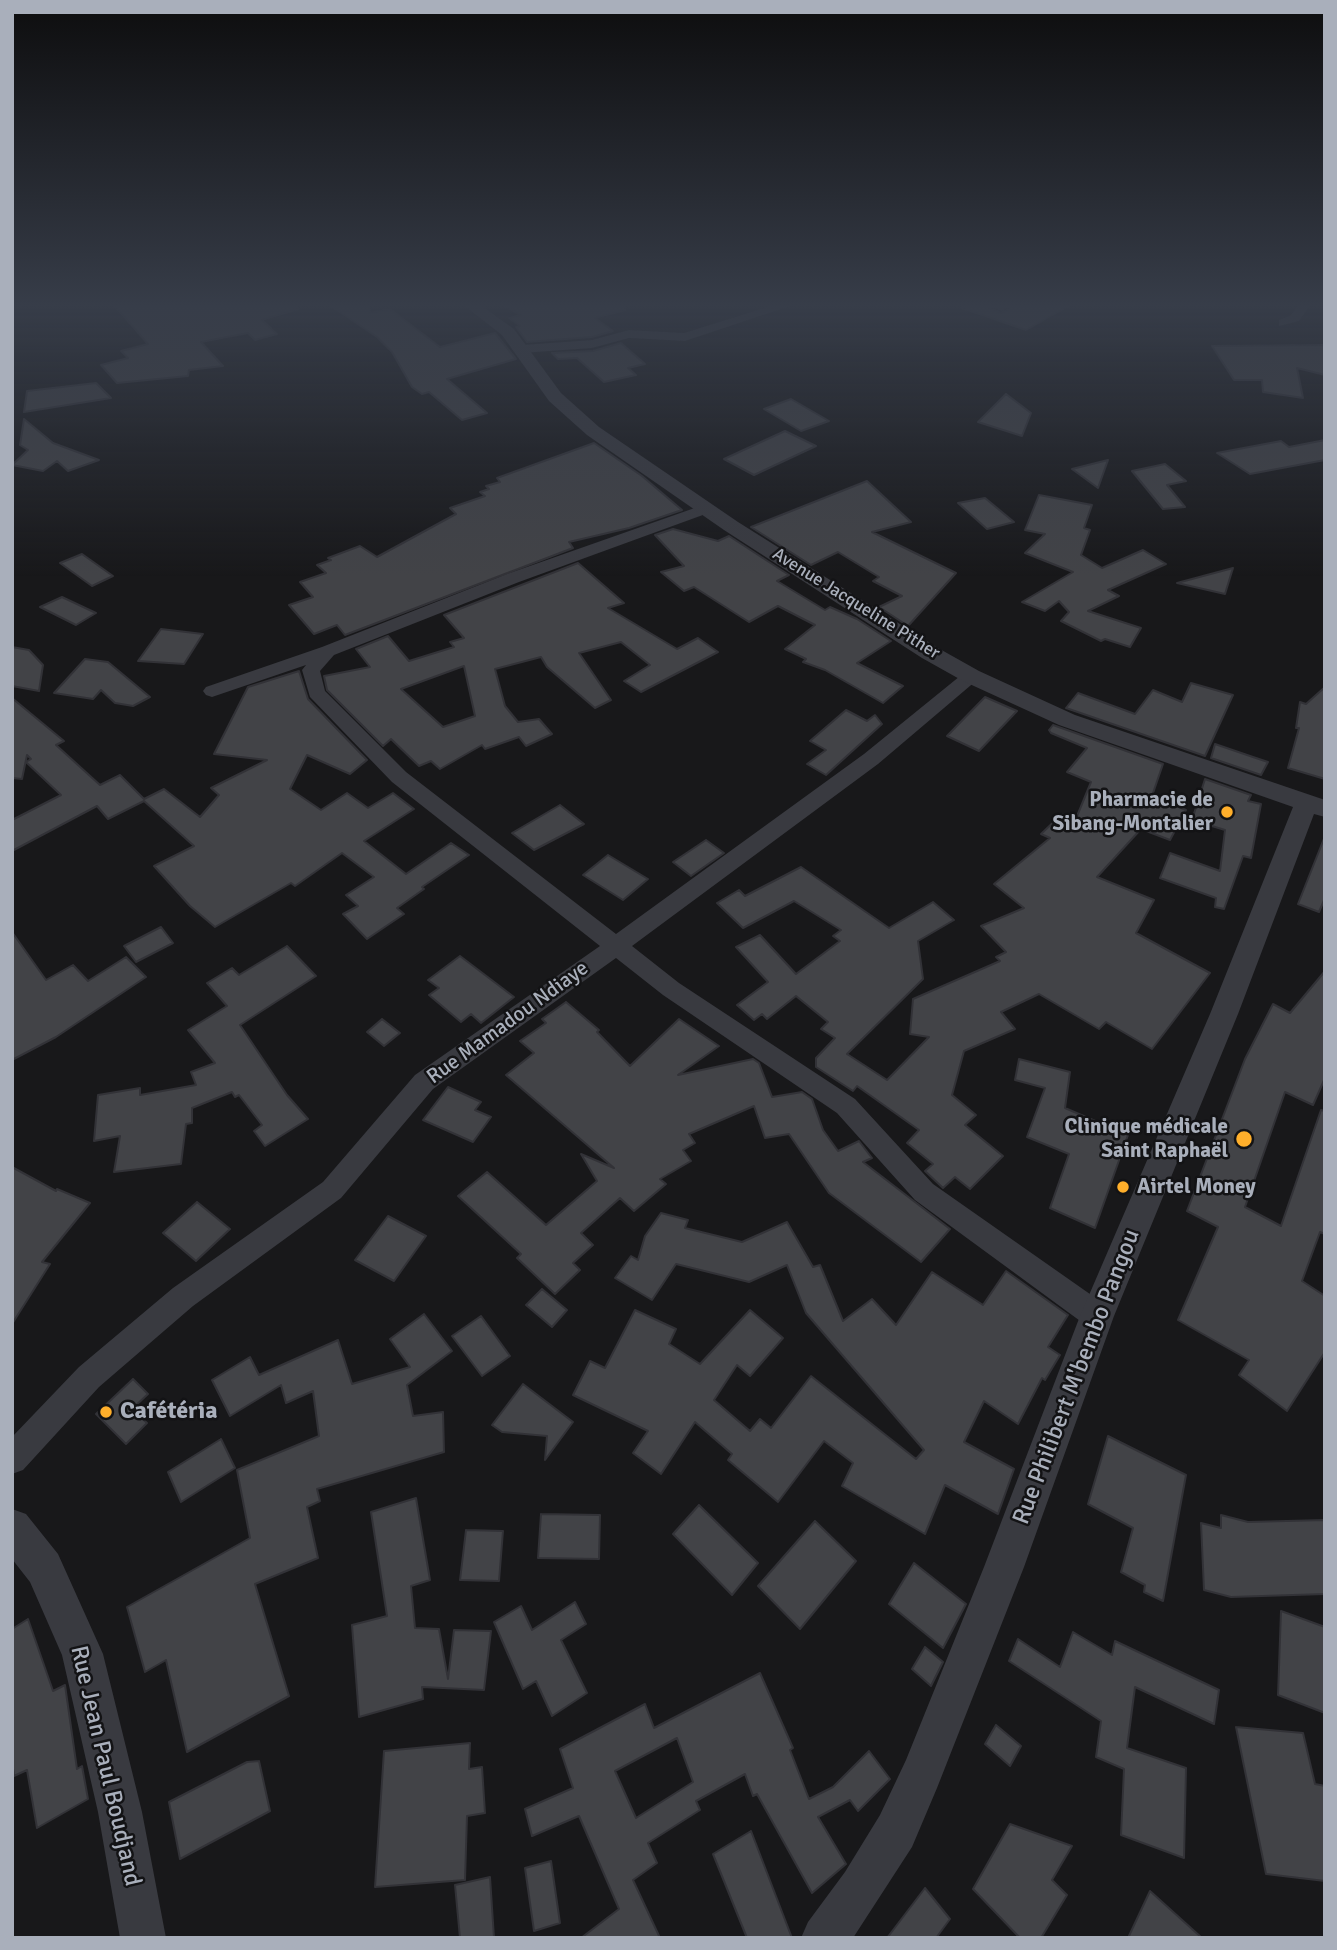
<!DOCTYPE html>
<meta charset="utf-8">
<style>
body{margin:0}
#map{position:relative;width:1337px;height:1950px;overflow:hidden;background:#18181a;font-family:Signika,sans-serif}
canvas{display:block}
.frame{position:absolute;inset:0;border:14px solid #a9afbb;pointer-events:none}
</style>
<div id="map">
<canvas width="1337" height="1950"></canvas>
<div class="frame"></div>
</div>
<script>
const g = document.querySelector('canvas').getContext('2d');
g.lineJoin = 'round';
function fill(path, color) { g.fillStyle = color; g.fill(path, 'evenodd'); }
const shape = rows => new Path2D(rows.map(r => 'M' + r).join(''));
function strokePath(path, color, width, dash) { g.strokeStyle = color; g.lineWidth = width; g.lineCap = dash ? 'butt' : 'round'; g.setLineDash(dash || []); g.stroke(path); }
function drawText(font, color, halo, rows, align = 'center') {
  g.font = font + ' Signika,sans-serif'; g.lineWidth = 5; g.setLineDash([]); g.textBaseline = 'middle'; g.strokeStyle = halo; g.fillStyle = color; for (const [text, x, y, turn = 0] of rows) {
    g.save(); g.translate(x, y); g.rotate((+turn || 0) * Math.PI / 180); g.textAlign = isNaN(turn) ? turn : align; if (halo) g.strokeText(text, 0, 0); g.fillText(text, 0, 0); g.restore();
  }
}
const building = shape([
 [113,304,297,304,298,309,262,320,277,334,255,340,248,333,201,342,223,366,189,370,188,376,117,383,101,365,128,358,121,351,148,344,113,304],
 [328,304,369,304,370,313,390,309,440,347,495,333,516,359,447,379,487,413,462,420,429,392,422,394,412,387,392,352,377,337,328,304],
 [501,304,625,304,625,310,595,318,613,331,592,337,527,342,516,327,520,326,509,318,521,315,501,304],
 [962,304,981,304,1001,313,1009,309,1009,304,1072,304,1026,330,962,308,962,304],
 [621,343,645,364,628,368,636,375,604,382,577,358,558,359,552,353,593,351,621,343],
 [1325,345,1325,375,1297,368,1303,398,1263,392,1262,380,1234,380,1212,346,1325,345],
 [96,383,111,398,24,412,27,391,96,383],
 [1006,394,1031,413,1022,436,978,422,1006,394],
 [791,399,829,421,801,431,764,409,791,399],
 [24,419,53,443,99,460,68,471,57,461,43,471,12,465,28,450,20,445,24,419],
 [785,431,816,446,754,475,724,459,785,431],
 [1325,440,1325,460,1250,474,1217,453,1281,441,1289,447,1325,440],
 [594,443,642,476,682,510,629,528,569,542,573,548,345,635,337,625,314,634,289,605,313,597,300,582,326,573,317,565,331,560,328,558,360,546,377,557,456,514,450,508,485,496,480,492,489,489,486,486,500,482,497,478,594,443],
 [1108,460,1098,488,1072,469,1108,460],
 [1165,464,1186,481,1167,485,1185,507,1163,509,1132,471,1165,464],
 [867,481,911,522,872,532,956,573,908,626,879,607,902,596,873,581,879,577,838,552,811,565,751,527,867,481],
 [1039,495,1092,505,1084,528,1090,530,1081,555,1102,568,1143,550,1166,564,1108,590,1119,596,1088,611,1141,628,1130,647,1105,639,1101,641,1061,621,1069,612,1059,601,1045,611,1022,602,1073,572,1025,553,1045,534,1025,530,1039,495],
 [985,498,1014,522,987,529,958,503,985,498],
 [673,529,718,541,729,536,789,575,777,581,825,610,830,607,857,619,891,641,857,663,903,686,883,703,825,670,803,662,806,659,785,649,815,625,778,606,749,622,694,587,684,591,661,572,684,566,655,535,673,529],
 [82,554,113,576,92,586,60,563,82,554],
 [578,563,624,603,608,608,677,649,698,638,718,652,641,692,624,681,650,665,621,642,579,653,611,700,595,708,547,667,541,657,495,669,505,706,518,722,539,719,552,734,526,746,519,737,485,749,482,745,440,769,431,761,419,766,391,739,383,746,327,690,324,676,370,667,356,649,388,636,409,661,454,647,450,642,464,638,444,615,578,563],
 [464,666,475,716,443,727,401,689,464,666],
 [1233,568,1225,594,1177,583,1233,568],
 [62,597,96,613,76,625,40,607,62,597],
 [161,629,203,634,184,664,138,661,161,629],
 [12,647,29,650,43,665,39,691,12,686,12,647],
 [85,659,108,662,150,697,133,706,115,703,101,690,93,699,54,693,85,659],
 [299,671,308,699,367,760,350,774,307,755,290,789,321,810,347,793,368,808,393,793,414,809,364,841,406,874,451,843,469,855,422,887,424,889,397,908,404,914,367,939,343,914,358,906,346,895,374,877,342,853,295,886,291,883,215,927,190,906,154,866,194,846,144,801,108,819,97,806,12,851,12,820,61,795,26,762,31,759,27,755,22,779,12,778,12,698,64,741,56,745,100,785,120,775,144,799,164,789,200,817,219,795,211,788,267,760,214,754,248,687,299,671],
 [1191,683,1233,695,1205,756,1066,708,1078,693,1135,714,1153,690,1182,702,1191,683],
 [1325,687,1325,779,1288,768,1299,728,1296,728,1300,702,1306,704,1325,687],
 [985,697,1017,711,979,751,947,736,985,697],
 [846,710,867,721,875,715,882,724,826,775,807,764,826,750,810,741,846,710],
 [1053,725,1163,764,1152,796,1186,810,1170,840,1141,829,1097,877,1154,900,1136,933,1210,973,1152,1049,1106,1022,1099,1029,1039,994,1001,1012,1015,1029,964,1051,952,1095,976,1115,965,1125,1003,1156,970,1189,955,1177,943,1188,925,1171,933,1164,907,1143,919,1130,857,1086,853,1091,816,1067,816,1058,835,1038,821,1029,828,1022,796,996,767,1019,762,1014,754,1020,737,1005,768,982,736,947,760,935,796,974,840,941,833,936,841,930,794,901,743,928,717,903,739,890,745,896,801,867,889,928,933,902,954,920,918,941,923,979,847,1054,887,1080,929,1037,910,1034,913,999,1000,961,996,957,1006,952,981,926,1024,908,994,884,1050,838,1041,834,1062,814,1075,821,1091,782,1067,772,1087,748,1051,733,1049,730,1053,725],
 [1215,744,1253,757,1268,762,1261,775,1211,758,1215,744],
 [1205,779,1251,795,1248,801,1261,804,1251,858,1243,856,1224,909,1215,907,1216,898,1160,878,1170,853,1220,871,1225,830,1192,820,1205,779],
 [560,805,584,824,534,850,512,833,560,805],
 [1325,836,1325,898,1319,912,1298,904,1325,836],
 [706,840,724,853,691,876,673,862,706,840],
 [608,855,648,879,623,900,583,875,608,855],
 [161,927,173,943,136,962,124,946,161,927],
 [12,932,46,980,73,965,88,981,126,957,146,977,56,1037,12,1060,12,932],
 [287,946,316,976,240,1025,287,1095,308,1119,265,1146,254,1131,262,1125,239,1095,235,1097,232,1092,192,1108,192,1123,186,1124,181,1164,114,1172,120,1136,94,1141,98,1095,140,1088,140,1095,196,1085,191,1072,215,1063,188,1030,227,1006,207,983,232,968,239,975,287,946],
 [460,956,514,997,481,1023,471,1014,461,1022,429,995,439,988,428,980,460,956],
 [1325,971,1325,1078,1313,1105,1285,1092,1245,1207,1281,1226,1321,1110,1325,1111,1325,1234,1320,1232,1302,1281,1325,1296,1325,1352,1287,1411,1239,1375,1249,1360,1178,1320,1218,1227,1187,1211,1245,1059,1273,1004,1290,1013,1325,971],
 [566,1002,599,1030,597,1032,630,1066,679,1019,719,1046,678,1075,753,1059,759,1063,772,1097,802,1092,812,1099,823,1130,838,1151,859,1141,872,1158,863,1162,950,1229,921,1262,829,1193,789,1134,765,1138,754,1106,689,1134,695,1143,683,1150,691,1161,660,1179,666,1184,634,1211,620,1198,581,1233,593,1245,573,1263,580,1270,555,1294,517,1258,521,1254,458,1196,487,1172,546,1225,597,1181,581,1154,614,1168,506,1075,534,1053,520,1041,546,1023,542,1019,566,1002],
 [382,1019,400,1033,384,1046,367,1032,382,1019],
 [1019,1059,1070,1072,1065,1108,1128,1135,1095,1228,1050,1208,1069,1154,1027,1137,1045,1088,1015,1080,1019,1059],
 [448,1087,481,1102,475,1110,491,1117,473,1142,423,1120,448,1087],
 [12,1167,56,1191,57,1189,90,1203,42,1262,50,1264,12,1324,12,1167],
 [197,1202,230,1229,196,1261,163,1233,197,1202],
 [661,1213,688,1220,685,1228,742,1242,787,1222,813,1267,820,1265,843,1321,872,1299,896,1325,932,1272,983,1305,1006,1271,1068,1315,1048,1347,1060,1355,1045,1380,1042,1378,1018,1424,984,1401,964,1442,1014,1469,998,1514,945,1485,925,1534,842,1486,853,1463,824,1441,778,1502,728,1460,732,1454,695,1422,661,1474,633,1453,648,1431,573,1395,590,1361,605,1368,635,1310,676,1329,669,1344,700,1364,750,1310,783,1338,750,1376,737,1365,714,1400,750,1431,760,1419,771,1428,811,1376,916,1459,924,1450,806,1313,787,1265,749,1282,676,1264,652,1300,615,1278,631,1256,638,1260,645,1236,661,1213],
 [388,1216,426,1236,394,1281,355,1260,388,1216],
 [542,1289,567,1310,552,1327,526,1305,542,1289],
 [424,1314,452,1351,407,1385,413,1416,443,1412,444,1452,317,1489,320,1501,307,1507,318,1558,255,1584,289,1696,187,1752,166,1660,145,1672,127,1607,250,1538,237,1470,319,1436,313,1391,286,1403,281,1385,230,1416,212,1380,250,1357,259,1375,338,1340,352,1384,410,1367,390,1339,424,1314],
 [481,1316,510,1356,482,1376,452,1336,481,1316],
 [133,1379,148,1394,132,1409,147,1423,126,1444,96,1414,133,1379],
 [523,1384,573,1422,545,1460,547,1436,502,1432,492,1425,523,1384],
 [1108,1436,1186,1475,1163,1601,1144,1592,1145,1585,1121,1572,1133,1528,1088,1504,1108,1436],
 [221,1439,235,1468,181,1502,168,1472,221,1439],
 [416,1498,430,1580,411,1586,415,1628,439,1629,448,1679,454,1630,491,1631,484,1690,422,1687,423,1699,359,1717,352,1625,387,1616,371,1512,416,1498],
 [699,1505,758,1563,732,1595,673,1534,699,1505],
 [541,1514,600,1515,599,1559,538,1558,541,1514],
 [1221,1515,1248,1522,1325,1520,1325,1594,1231,1597,1204,1590,1201,1523,1221,1528,1221,1515],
 [815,1521,856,1561,800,1629,758,1586,815,1521],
 [466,1530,503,1531,499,1581,460,1580,466,1530],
 [914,1563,966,1604,943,1648,889,1604,914,1563],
 [575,1602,586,1624,561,1640,587,1693,552,1716,536,1681,523,1689,494,1622,521,1606,532,1630,575,1602],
 [1281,1611,1325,1627,1325,1713,1278,1695,1281,1611],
 [28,1619,53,1691,65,1685,77,1769,82,1766,88,1799,37,1828,27,1770,14,1776,12,1761,12,1629,28,1619],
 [1073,1632,1112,1655,1115,1641,1219,1690,1214,1724,1135,1687,1127,1748,1186,1768,1184,1858,1121,1835,1124,1769,1096,1757,1101,1721,1009,1661,1018,1639,1060,1667,1073,1632],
 [925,1647,943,1662,931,1686,912,1669,925,1647],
 [760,1673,793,1748,790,1750,809,1799,833,1787,869,1751,890,1779,858,1811,850,1800,818,1817,846,1864,812,1893,757,1794,753,1796,745,1774,696,1801,700,1810,648,1843,657,1863,633,1880,660,1938,581,1938,619,1909,579,1816,532,1836,525,1809,573,1788,560,1749,645,1704,654,1728,760,1673],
 [677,1738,693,1782,636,1818,615,1771,677,1738],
 [996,1725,1021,1746,1010,1766,985,1744,996,1725],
 [1236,1727,1303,1733,1315,1784,1325,1786,1325,1881,1266,1874,1236,1727],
 [470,1743,469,1769,482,1767,485,1813,467,1816,465,1880,375,1887,384,1751,470,1743],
 [259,1761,270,1811,180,1859,169,1802,247,1762,259,1761],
 [1010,1824,1072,1846,1052,1880,1067,1895,1041,1938,1020,1938,973,1889,1010,1824],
 [751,1831,792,1938,747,1938,713,1854,751,1831],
 [551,1861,560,1923,534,1931,525,1868,551,1861],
 [490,1877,494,1938,460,1938,455,1885,490,1877],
 [925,1888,950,1919,936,1938,887,1938,925,1888],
 [1150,1891,1202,1938,1128,1938,1150,1891]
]);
const minor = shape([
 [777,304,796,304,685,341,629,338,592,348,522,353,516,349,522,345,592,340,629,330,684,333,777,304],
 [983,304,1006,304,1008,307,1002,311,983,304],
 [1299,304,1311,304,1299,321,1279,326,1279,320,1291,315,1299,304],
 [706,504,711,506,711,512,519,582,334,655,320,671,325,691,406,772,616,934,864,754,965,672,977,672,980,676,977,680,878,764,632,946,679,983,855,1099,933,1184,1107,1306,1111,1316,1107,1326,1097,1329,1087,1326,915,1200,837,1113,663,995,616,958,433,1089,341,1198,193,1306,99,1387,23,1470,12,1474,12,1437,79,1367,173,1288,323,1182,415,1075,600,946,392,782,310,697,302,670,306,665,212,697,206,695,203,691,206,687,322,647,507,574,706,504]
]);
const tertiary = shape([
 [462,304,479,304,514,329,561,393,599,427,738,522,938,648,979,671,1075,715,1325,800,1325,817,1314,814,1238,1014,1114,1316,1024,1567,937,1788,912,1847,853,1938,801,1938,808,1922,845,1872,880,1815,906,1760,984,1567,1080,1316,1210,1014,1293,807,1059,725,963,681,922,658,724,530,587,435,549,401,502,335,462,304],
 [12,1509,26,1514,58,1554,103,1654,142,1812,166,1938,120,1938,98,1812,62,1655,30,1582,12,1559,12,1509]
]);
const markers = [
 [1227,812,7,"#ffaf2b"],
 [1244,1139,9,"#ffaf2b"],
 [1123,1187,7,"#ffaf2b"],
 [106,1412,7,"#ffaf2b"]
];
const farStreetnames = [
 ["Avenue Jacqueline Pither",856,604,32]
];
const poiNames = [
 ["Pharmacie de",1213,800],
 ["Sibang-Montalier",1213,824],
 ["Clinique médicale",1228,1127],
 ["Saint Raphaël",1228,1151],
 ["Airtel Money",1137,1187,"left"]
];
const streetNames = [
 ["Rue Mamadou Ndiaye",508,1023,-36]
];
const nearStreetnames = [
 ["Rue Philibert M'bembo Pangou",1077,1377,-69],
 ["Rue Jean Paul Boudjand",105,1766,77]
];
const nearPoinames = [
 ["Cafétéria",120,1412]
];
fill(building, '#424347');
strokePath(building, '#323237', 2);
fill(minor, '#393a40');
fill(tertiary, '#393a40');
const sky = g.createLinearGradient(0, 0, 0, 577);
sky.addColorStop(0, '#0d0d0e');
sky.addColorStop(0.53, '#373d49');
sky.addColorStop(1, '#373d4900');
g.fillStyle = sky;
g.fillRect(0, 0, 1337, 577);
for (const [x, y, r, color] of markers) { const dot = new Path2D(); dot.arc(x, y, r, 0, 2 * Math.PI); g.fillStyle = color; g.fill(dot); strokePath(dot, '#131315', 2.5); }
drawText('18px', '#a9afbb', '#131315', farStreetnames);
drawText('bold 21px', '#a9afbb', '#131315', poiNames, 'right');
drawText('21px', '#a9afbb', '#131315', streetNames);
drawText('24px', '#a9afbb', '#131315', nearStreetnames);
drawText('bold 24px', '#a9afbb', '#131315', nearPoinames, 'left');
</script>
